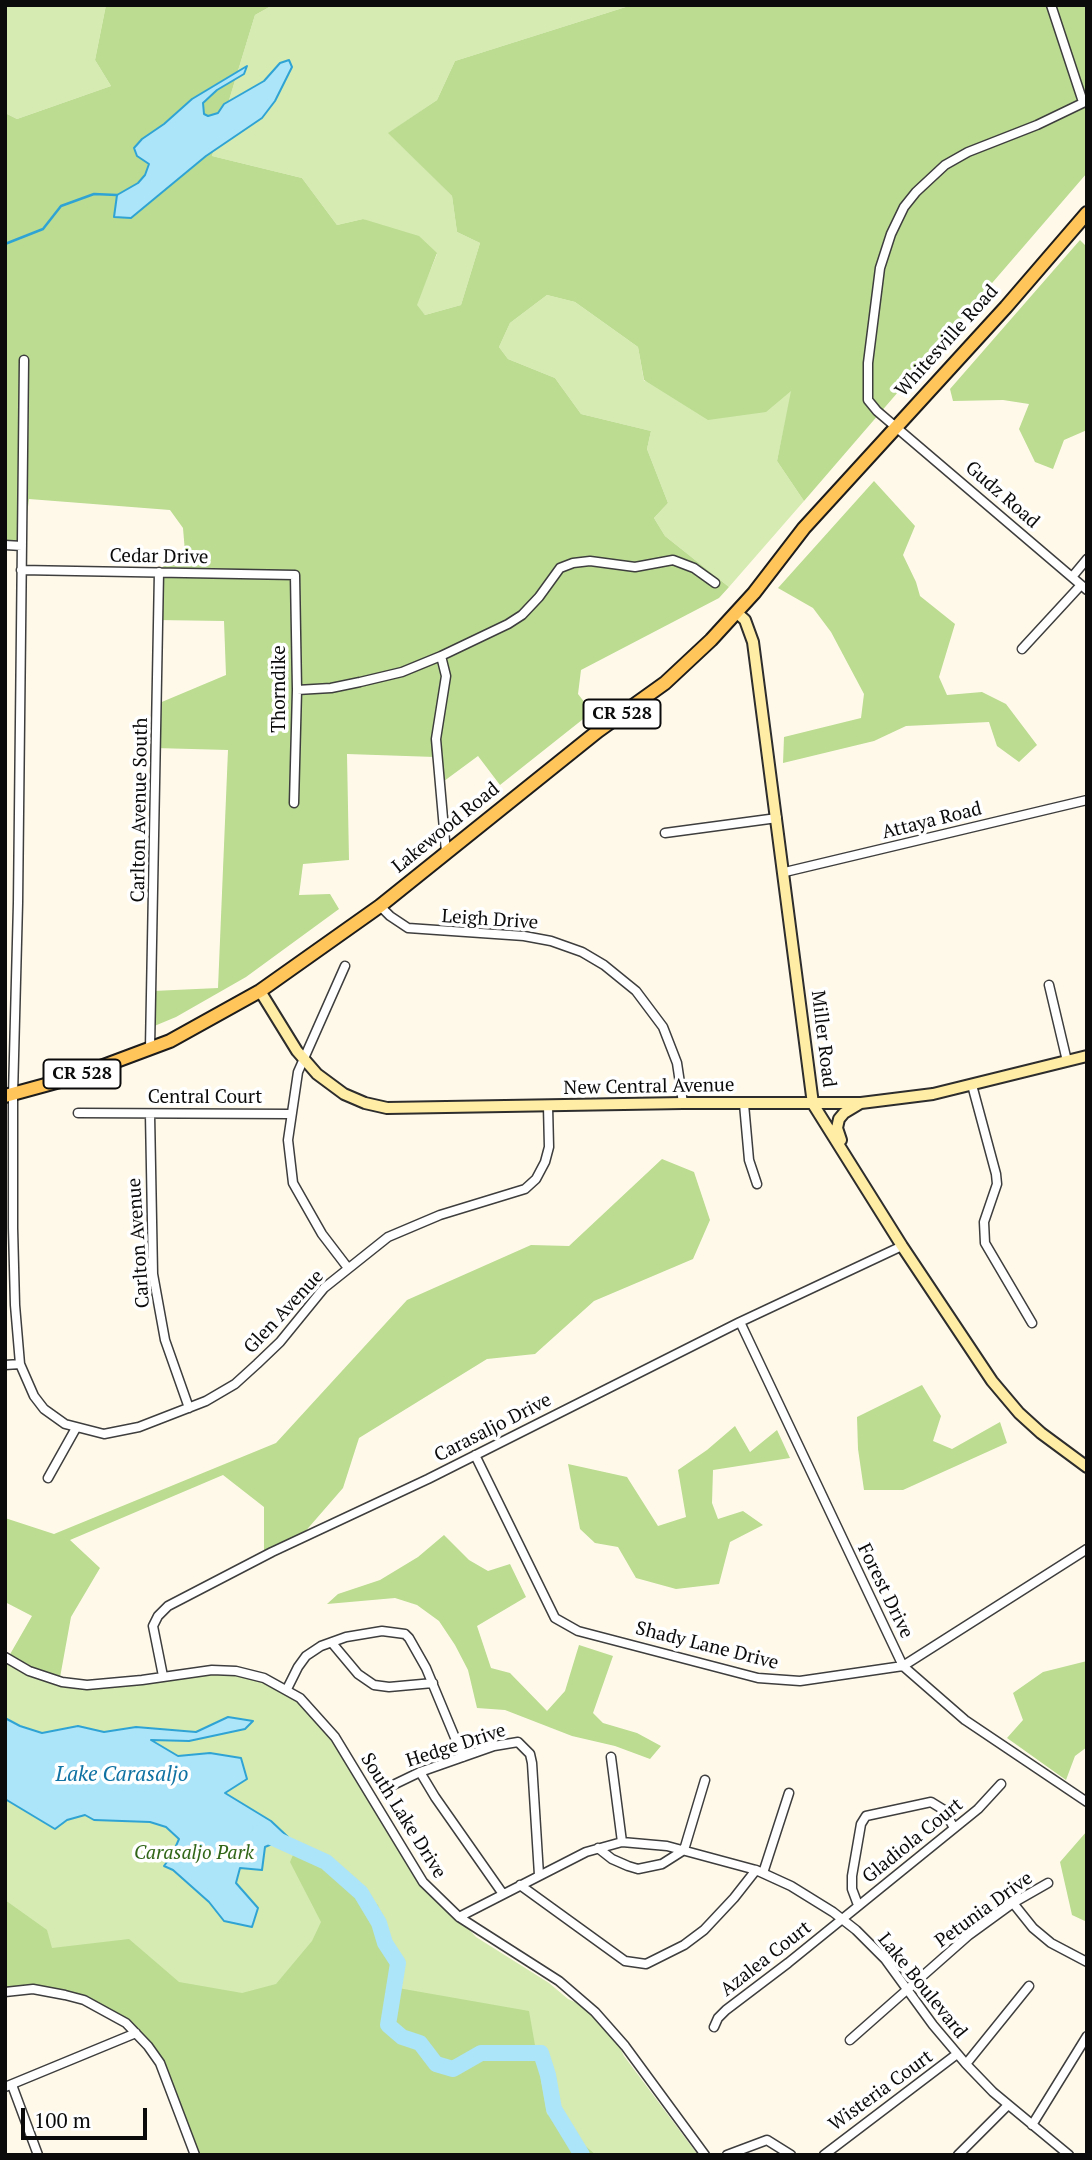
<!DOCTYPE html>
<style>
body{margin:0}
#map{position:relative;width:1092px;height:2160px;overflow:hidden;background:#fff9ea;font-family:"PT Serif",serif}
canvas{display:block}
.frame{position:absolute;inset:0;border:7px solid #0b0b0b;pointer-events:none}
.scale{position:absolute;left:21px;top:2108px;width:126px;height:32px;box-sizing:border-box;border:4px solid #0b0b0b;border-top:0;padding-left:9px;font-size:21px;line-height:24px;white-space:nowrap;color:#0b0b0b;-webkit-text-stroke:5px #fff;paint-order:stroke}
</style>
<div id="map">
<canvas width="1092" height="2160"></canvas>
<div class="frame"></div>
<div class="scale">100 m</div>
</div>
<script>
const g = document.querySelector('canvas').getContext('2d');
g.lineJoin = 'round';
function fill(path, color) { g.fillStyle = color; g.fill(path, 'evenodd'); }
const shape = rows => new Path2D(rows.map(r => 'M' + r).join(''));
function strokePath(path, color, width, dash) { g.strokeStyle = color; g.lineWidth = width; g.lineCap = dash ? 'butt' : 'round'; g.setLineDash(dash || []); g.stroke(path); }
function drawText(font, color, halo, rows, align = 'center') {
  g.font = font + ' "PT Serif",serif'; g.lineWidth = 7; g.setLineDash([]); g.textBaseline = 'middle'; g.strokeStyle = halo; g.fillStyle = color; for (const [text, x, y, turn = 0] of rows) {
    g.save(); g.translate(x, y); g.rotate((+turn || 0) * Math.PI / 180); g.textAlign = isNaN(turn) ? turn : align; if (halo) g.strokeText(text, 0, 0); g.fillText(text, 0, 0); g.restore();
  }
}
const green = shape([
 [5,5,106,5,95,60,111,86,17,119,5,113],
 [273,5,632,5,455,61,437,100,389,133,452,196,457,232,480,243,461,305,425,315,416,305,437,254,363,219,337,225,302,178,212,156,255,15],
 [547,295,575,302,638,347,644,381,792,390,777,461,804,501,729,587,665,536,654,518,668,503,647,449,651,431,581,414,555,378,508,359,499,347,510,323],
 [5,1657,29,1671,87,1685,212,1670,264,1678,314,1711,420,1877,476,1937,549,1983,568,1999,593,2010,612,2031,624,2056,698,2155,195,2155,168,2084,148,2046,107,2011,50,1991,5,1992]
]);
const forest = shape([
 [106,5,273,5,255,15,212,156,302,178,337,225,363,219,419,236,437,253,417,305,425,315,461,305,480,243,457,232,452,196,388,133,437,100,455,61,632,5,1087,5,1087,173,804,501,777,461,791,391,766,412,708,420,644,380,638,347,575,302,547,295,510,323,499,347,508,359,555,378,581,414,651,431,647,449,668,503,654,518,665,536,729,587,719,598,581,670,578,694,592,712,500,785,478,756,436,787,435,757,347,754,349,860,303,864,299,895,330,894,339,909,246,977,176,1017,152,1027,153,991,218,988,228,750,155,748,157,704,226,675,224,621,157,620,158,570,185,552,183,528,170,510,29,499,23,546,5,545,5,113,17,119,111,86,95,60],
 [1080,240,1087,247,1087,430,1064,440,1053,469,1035,462,1019,429,1029,404,1003,400,953,401,950,389],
 [874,481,915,526,903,555,916,582,920,596,955,624,939,677,947,695,982,692,1006,704,1037,745,1019,762,997,746,989,722,906,726,874,741,783,763,784,737,861,718,864,694,831,632,813,608,778,588],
 [662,1159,694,1172,710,1220,693,1259,594,1301,535,1354,487,1359,359,1438,343,1488,303,1534,264,1553,264,1507,223,1475,70,1540,100,1568,71,1617,59,1683,5,1663,32,1616,5,1602,5,1518,54,1534,276,1443,407,1300,531,1245,569,1246],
 [922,1385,941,1416,933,1441,952,1449,1000,1422,1007,1443,903,1490,864,1490,858,1449,857,1417],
 [735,1426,750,1452,777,1430,790,1458,713,1470,712,1503,718,1519,743,1511,763,1525,730,1542,719,1584,676,1589,636,1578,618,1547,595,1543,580,1529,568,1464,627,1477,658,1526,686,1517,678,1470,707,1450],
 [444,1535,469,1560,488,1571,510,1564,526,1597,477,1626,491,1668,510,1673,547,1711,565,1691,579,1645,613,1656,593,1713,603,1723,637,1733,661,1746,650,1759,615,1746,572,1736,505,1710,477,1708,468,1670,455,1645,439,1621,417,1605,395,1598,327,1604,338,1594,380,1580,418,1557],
 [1087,1661,1087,1747,1075,1756,1066,1780,1007,1738,1023,1720,1013,1693,1043,1672],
 [1087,1831,1087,1922,1072,1915,1060,1862],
 [296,1848,313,1855,378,1905,398,1988,529,2011,547,2114,596,2155,193,2155,152,2045,107,2010,33,1991,5,1996,5,1900,47,1930,52,1948,129,1939,179,1982,242,1993,276,1984,312,1941,321,1922,290,1862]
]);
const water = shape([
 [289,60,292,67,275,101,262,118,206,156,131,218,114,217,117,195,138,183,145,175,149,164,137,156,134,148,142,139,164,124,192,99,247,66,244,74,217,90,203,103,204,114,208,116,218,113,224,104,264,81,280,63,289,60],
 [228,1717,253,1721,245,1729,189,1741,151,1740,178,1756,210,1753,241,1758,247,1779,225,1793,271,1821,288,1837,265,1847,262,1870,240,1868,236,1883,258,1908,252,1927,224,1921,209,1902,173,1870,164,1866,172,1855,179,1839,166,1827,150,1822,94,1820,85,1815,67,1820,55,1829,5,1799,5,1718,20,1726,42,1733,78,1726,104,1732,136,1727,196,1732,228,1717]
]);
const stream = shape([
 [5,244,43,229,61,206,94,194,117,195]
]);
const river = shape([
 [260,1832,326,1862,361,1893,379,1923,385,1943,398,1963,388,2025,402,2037,420,2043,436,2064,453,2069,481,2053,541,2053,548,2075,554,2109,582,2155]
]);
const street = shape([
 [1051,5,1083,102],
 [1087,101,1037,125,968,152,945,165,916,192,904,207,891,234,880,268,868,363,868,400,877,411,1087,590],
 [24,360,18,903,13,1095,13,1228,15,1305,20,1364,34,1396,44,1409,65,1424,104,1434,139,1427,206,1401,235,1384,257,1364,280,1342,324,1288,388,1237,440,1215,525,1189,536,1179,545,1162,549,1147,548,1106],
 [5,545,22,546],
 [21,570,295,575,297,690,294,803],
 [1072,577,1087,559],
 [1022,649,1081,585],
 [297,690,331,688,360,682,402,672,441,656],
 [665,833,777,818],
 [446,852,436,739,446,676,441,656,508,624,522,615,539,597,560,568,573,563,590,561,635,567,673,560,694,568,715,583],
 [785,872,1087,800],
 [380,906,390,916,408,928,524,936,551,941,582,952,604,965,636,991,663,1027,677,1063,683,1103],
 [345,966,298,1072,288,1140,293,1183,322,1234,348,1268],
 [1049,985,1067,1061],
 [150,1048,159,572],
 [972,1085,996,1174,997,1184,984,1222,985,1243,1032,1323],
 [744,1104,749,1160,757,1184],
 [78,1113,290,1114],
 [150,1114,153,1274,165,1340,189,1408],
 [740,1322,903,1666,965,1720,1087,1802],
 [5,1365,20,1364],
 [475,1455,555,1618,578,1631,758,1678,800,1681,903,1666,1087,1549],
 [48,1478,76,1428],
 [332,1643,358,1674,374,1685,389,1687,433,1683],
 [5,1657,29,1671,62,1682,87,1685,142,1680,212,1670,236,1671,264,1678,300,1698,335,1737,423,1882,459,1917,559,1981,595,2012,625,2046,705,2155],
 [163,1676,153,1626,158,1616,168,1606,272,1552,428,1479,740,1322,902,1246],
 [287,1689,298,1667,306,1656,321,1646,346,1637,382,1631,405,1634,409,1638,426,1668,463,1757],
 [611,1757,622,1842],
 [420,1772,435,1797,503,1894],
 [391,1786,420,1772,494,1746,518,1742,530,1754,532,1763,539,1875],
 [598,1848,612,1859,628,1866,638,1869,662,1864,684,1850,705,1780],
 [763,1873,789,1793],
 [520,1885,625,1961,646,1964,684,1945,704,1930,734,1898,756,1870],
 [1013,1903,1033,1928,1051,1943,1087,1962],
 [858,1905,852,1889,852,1876,861,1824,866,1816,931,1802,944,1810,954,1828],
 [459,1917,586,1852,622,1842,667,1846,756,1870,791,1886,833,1912,856,1930,885,1959,933,2025,966,2064,993,2092,1069,2155],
 [5,1992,33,1989,65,1995,84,2000,126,2023,148,2046,160,2063,195,2155],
 [714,2027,718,2018,726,2010,788,1963,978,1809,1001,1784],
 [850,2040,969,1935,1013,1903,1048,1883],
 [966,2064,1029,1986],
 [12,2085,38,2155],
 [5,2087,136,2033],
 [1032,2125,1087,2036],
 [727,2155,767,2140,791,2155],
 [824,2155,957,2054],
 [958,2155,1008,2105]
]);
const secondary = shape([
 [736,612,745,620,753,642,813,1104,902,1246,992,1381,1019,1413,1041,1433,1087,1467],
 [260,991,297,1051,317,1074,344,1094,365,1103,387,1108,683,1103,861,1103,933,1094,1087,1056],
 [841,1140,837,1128,839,1119,844,1113,859,1104]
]);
const primary = shape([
 [5,1096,71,1078,170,1041,260,991,380,906,598,731,665,683,711,640,754,593,804,528,1006,307,1087,213]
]);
const shields = [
 [622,714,77],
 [82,1074,77]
];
const shieldNames = [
 ["CR 528",622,714],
 ["CR 528",82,1074]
];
const streetNames = [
 ["Whitesville Road",947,341,-48],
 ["Gudz Road",1002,495,41],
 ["Cedar Drive",159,557,1],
 ["Thorndike",280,689,-90],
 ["Carlton Avenue South",140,810,-89],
 ["Attaya Road",932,821,-14],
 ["Lakewood Road",446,828,-39],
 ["Leigh Drive",490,920,4],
 ["Miller Road",823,1039,83],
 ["New Central Avenue",649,1087,-1],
 ["Central Court",205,1098],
 ["Carlton Avenue",139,1243,-94],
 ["Glen Avenue",284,1312,-47],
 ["Carasaljo Drive",493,1428,-27],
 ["Forest Drive",885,1591,64],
 ["Shady Lane Drive",707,1646,14],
 ["Hedge Drive",456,1746,-18],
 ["South Lake Drive",403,1816,58],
 ["Gladiola Court",913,1841,-39],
 ["Petunia Drive",984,1910,-36],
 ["Azalea Court",766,1959,-38],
 ["Lake Boulevard",922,1986,51],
 ["Wisteria Court",881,2091,-36]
];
const parkNames = [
 ["Carasaljo Park",194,1854]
];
const waterNames = [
 ["Lake Carasaljo",122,1775]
];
fill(green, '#d6ebb2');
fill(forest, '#bbdc91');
fill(water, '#ace4f9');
strokePath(water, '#2fa4d4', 2);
strokePath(stream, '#2fa4d4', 2.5);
strokePath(river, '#ace4f9', 16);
strokePath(street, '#3e3e3e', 11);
strokePath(secondary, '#2d2d2d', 14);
strokePath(primary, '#1c1c1c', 16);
strokePath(street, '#fff', 8);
strokePath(secondary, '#ffeca5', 10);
strokePath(primary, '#ffc55a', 12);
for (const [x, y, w] of shields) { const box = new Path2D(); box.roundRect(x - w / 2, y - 14.5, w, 29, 5); g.fillStyle = '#fff'; g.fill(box); strokePath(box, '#0b0b0b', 2); }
drawText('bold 18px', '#0b0b0b', null, shieldNames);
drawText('19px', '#0b0b0b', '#fff', streetNames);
drawText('italic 19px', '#316619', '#fff', parkNames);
drawText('italic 21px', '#0f72a3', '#fff', waterNames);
</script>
